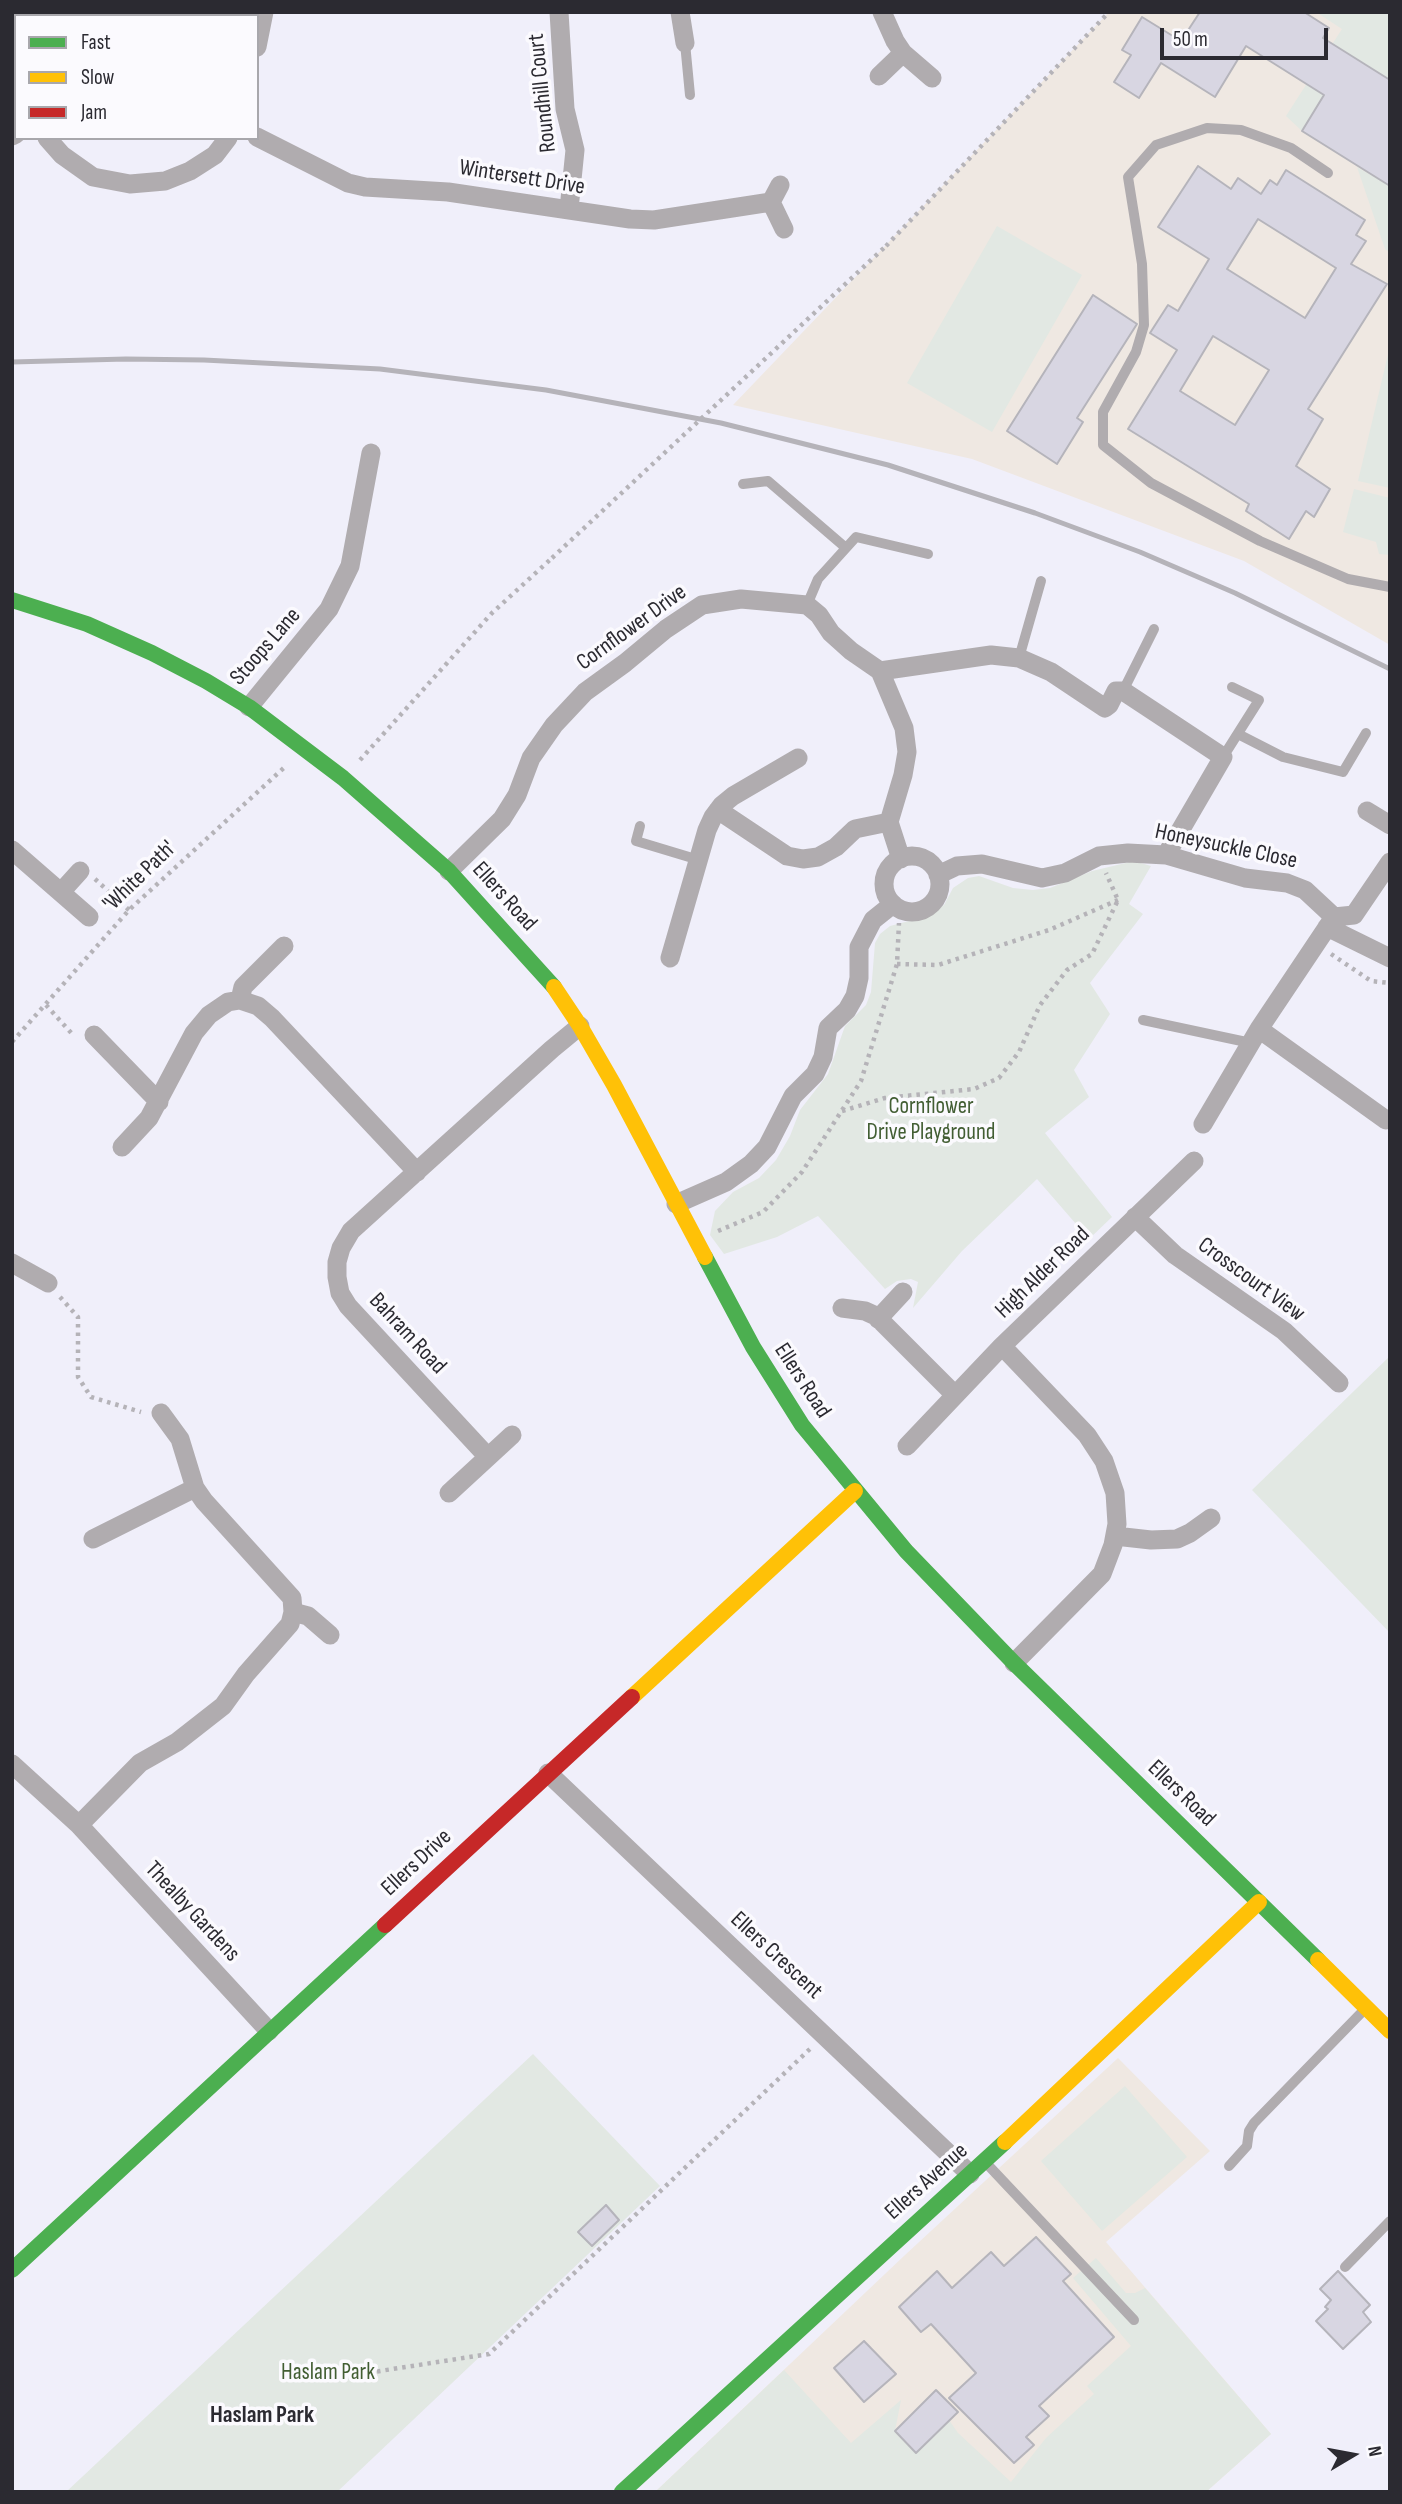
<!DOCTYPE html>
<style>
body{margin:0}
#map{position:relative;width:1402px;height:2504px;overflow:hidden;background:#f0effa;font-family:"Sofia Sans Condensed",sans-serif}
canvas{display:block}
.frame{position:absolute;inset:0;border:14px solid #2b2a31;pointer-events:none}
.legend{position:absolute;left:14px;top:14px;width:245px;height:126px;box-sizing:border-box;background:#fbfafe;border:2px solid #a8a7ac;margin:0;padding:9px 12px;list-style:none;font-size:21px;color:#2b2a31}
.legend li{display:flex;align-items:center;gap:14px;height:35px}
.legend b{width:35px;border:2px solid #a8a7ac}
.north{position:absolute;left:1318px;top:2420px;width:70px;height:70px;-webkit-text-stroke:5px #fbfafe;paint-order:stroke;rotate:80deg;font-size:19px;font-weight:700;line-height:28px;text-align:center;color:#2b2a31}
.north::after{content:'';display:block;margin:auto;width:24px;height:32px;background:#2b2a31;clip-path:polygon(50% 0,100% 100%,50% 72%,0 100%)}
.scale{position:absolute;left:1160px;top:28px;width:168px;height:32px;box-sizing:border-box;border:4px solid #2b2a31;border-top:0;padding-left:9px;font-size:21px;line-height:24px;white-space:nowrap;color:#2b2a31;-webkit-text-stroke:5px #fbfafe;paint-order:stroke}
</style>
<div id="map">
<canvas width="1402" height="2504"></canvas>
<div class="frame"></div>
<ul class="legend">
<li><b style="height:9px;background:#4caf50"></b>Fast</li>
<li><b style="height:9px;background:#ffc107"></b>Slow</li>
<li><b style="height:9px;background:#c62828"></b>Jam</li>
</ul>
<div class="north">N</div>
<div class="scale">50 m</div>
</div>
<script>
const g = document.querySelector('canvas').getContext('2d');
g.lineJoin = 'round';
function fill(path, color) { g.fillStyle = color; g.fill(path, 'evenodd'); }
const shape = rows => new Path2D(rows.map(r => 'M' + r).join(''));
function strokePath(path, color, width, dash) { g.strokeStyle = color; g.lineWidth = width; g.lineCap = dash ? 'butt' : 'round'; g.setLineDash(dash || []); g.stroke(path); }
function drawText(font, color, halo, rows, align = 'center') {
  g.font = font + ' "Sofia Sans Condensed",sans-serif'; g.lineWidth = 7; g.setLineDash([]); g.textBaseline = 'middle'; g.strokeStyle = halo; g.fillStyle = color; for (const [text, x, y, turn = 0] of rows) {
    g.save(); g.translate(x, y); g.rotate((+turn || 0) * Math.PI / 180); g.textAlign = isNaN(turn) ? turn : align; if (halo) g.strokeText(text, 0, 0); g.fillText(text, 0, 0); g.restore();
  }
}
const education = shape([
 [1109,12,1390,12,1390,645,1244,561,972,459,733,405],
 [1118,2058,1210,2151,1106,2242,1271,2434,1206,2492,655,2492,905,2255]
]);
const green = shape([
 [1316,12,1390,12,1390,80,1349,55,1302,131,1286,116,1342,29],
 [1357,167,1390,186,1390,253,1385,249],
 [997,226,1082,275,992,432,907,383],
 [1390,346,1390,488,1358,481],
 [1354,489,1390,498,1390,555,1379,554,1376,542,1343,532],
 [1134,861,1151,866,1129,904,1143,914,1090,983,1110,1014,1074,1070,1089,1097,1045,1133,1112,1217,1089,1239,1037,1179,962,1251,913,1308,918,1282,911,1279,897,1281,885,1289,818,1216,777,1237,724,1254,710,1235,715,1211,733,1192,759,1178,776,1160,790,1136,800,1110,828,1074,845,1026,866,1005,871,992,875,943,880,934,890,926,928,916,944,905,953,888,968,878,979,876,1013,888,1033,890,1050,888,1092,871],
 [1390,1356,1390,1633,1252,1490],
 [533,2054,660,2186,337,2492,66,2492],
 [1125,2086,1187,2157,1102,2231,1041,2161],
 [1096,2258,1126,2293,1135,2293,1145,2288,1271,2434,1206,2492,655,2492,784,2370,851,2443,901,2400,895,2431,916,2453,949,2420,958,2433,1011,2482,1046,2438,1094,2394,1087,2386,1131,2346,1073,2278]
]);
const building = shape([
 [1200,12,1304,12,1329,28,1323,38,1390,80,1390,186,1302,131,1324,95,1246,46,1215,97,1161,63,1139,98,1114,82,1131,55,1122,50,1142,17,1181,41,1200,12],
 [1198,166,1231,189,1238,178,1261,194,1270,180,1277,185,1286,170,1365,220,1356,235,1366,241,1351,264,1387,284,1308,409,1323,419,1296,466,1330,489,1314,517,1306,511,1289,539,1246,511,1249,504,1128,429,1177,350,1150,333,1168,305,1178,311,1209,259,1158,227,1198,166],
 [1258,219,1336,268,1305,318,1227,269,1258,219],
 [1213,336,1269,370,1235,425,1180,391,1213,336],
 [1093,295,1137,324,1077,418,1083,422,1057,464,1007,431,1093,295],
 [606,2205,619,2220,592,2246,578,2232,606,2205],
 [1036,2237,1071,2274,1063,2281,1114,2337,1039,2406,1049,2416,1026,2437,1034,2445,1014,2463,949,2398,976,2373,931,2324,921,2332,899,2307,937,2271,952,2288,991,2252,1004,2266,1036,2237],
 [1338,2271,1370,2305,1363,2312,1371,2322,1343,2349,1316,2321,1328,2309,1325,2307,1331,2300,1320,2289,1338,2271],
 [864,2341,896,2374,864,2402,834,2368,864,2341],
 [936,2390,958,2412,916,2453,895,2431,936,2390]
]);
const path = shape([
 [886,246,1109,12],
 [360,760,492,613,552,558],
 [95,879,129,910],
 [1331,954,1371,981,1390,983],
 [897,964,938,965,1049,930,1118,900],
 [46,1005,74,1036],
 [12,1042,129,910,287,765],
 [842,1111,885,1098,974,1089,999,1078,1019,1052,1040,1005,1067,970,1092,954,1118,900,1106,873],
 [718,1231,763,1212,802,1172,861,1081,897,964,899,923],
 [60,1297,78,1317,78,1377,91,1397,141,1412],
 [335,2378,489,2354,811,2048]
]);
const lane = shape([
 [685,43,690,95],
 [1328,173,1291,148,1241,130,1207,128,1156,145,1128,177,1142,264,1144,325,1136,352,1103,412,1103,445,1151,483,1260,541,1348,579,1390,587],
 [743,484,768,481,846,548],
 [807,605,818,579,856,537,928,554],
 [1019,658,1041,581],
 [1123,691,1154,629],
 [1238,734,1283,757,1343,772,1366,733],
 [1223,757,1259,700,1232,687],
 [640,826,636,841,699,860],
 [1143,1020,1251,1043],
 [987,2164,1134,2320],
 [1229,2166,1247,2146,1249,2131,1254,2123,1364,2010],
 [1345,2267,1390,2221]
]);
const street = shape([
 [559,12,565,109,575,150,569,209],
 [680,12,685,43],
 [882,12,895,41,903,53,932,78],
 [85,16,86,12],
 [257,47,264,12],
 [879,76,903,53],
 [12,136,16,134],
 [257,137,348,183,365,187,448,192,630,219,654,220,771,202,780,185],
 [47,138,62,155,93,177,130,184,165,181,190,171,215,155,228,138],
 [771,202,784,229],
 [880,671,991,655,1019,658,1051,672,1105,708,1109,705,1116,691,1123,691,1223,757,1166,855],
 [249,707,329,609,350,566,371,453],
 [718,810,787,856,803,859,818,857,836,847,855,829,889,822],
 [1367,811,1390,825],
 [12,850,89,917],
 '884 884a28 28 0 1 1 56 0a28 28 0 1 1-56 0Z',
 [449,871,502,819,517,795,531,758,554,725,585,692,625,663,666,629,702,605,741,599,807,605,819,615,831,633,851,651,880,671,904,728,907,752,903,775,889,822,901,859],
 [938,875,957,866,982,864,1042,878,1065,873,1099,856,1128,853,1166,855,1245,878,1287,883,1305,890,1334,917],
 [61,892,80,871],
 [1334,917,1259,1029,1386,1120],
 [1334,917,1354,915,1390,862],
 [1327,927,1390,958],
 [670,958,707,830,713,817,722,805,733,796,798,758],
 [240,1000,243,987,284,946],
 [94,1035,159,1102],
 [1203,1124,1259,1029],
 [122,1147,149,1118,194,1033,209,1015,228,1002,240,1000,258,1006,272,1018,417,1172],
 [676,1204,726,1182,751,1164,767,1147,793,1096,815,1074,823,1057,828,1028,847,1010,855,996,859,978,859,947,873,920,893,904],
 [1135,1217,1175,1255,1284,1331,1339,1383],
 [12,1263,48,1283],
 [842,1308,865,1311,876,1316,955,1395],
 [878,1319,903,1292],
 [907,1446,1002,1346],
 [488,1457,348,1306,340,1293,337,1277,337,1262,341,1248,351,1231,552,1049,580,1026],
 [449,1493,512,1435],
 [1115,1536,1151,1540,1177,1539,1190,1533,1211,1518],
 [93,1539,195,1488],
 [293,1612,308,1616,330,1635],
 [1014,1663,1102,1574,1113,1545,1117,1524,1115,1493,1104,1461,1087,1435,1002,1346,1194,1161],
 [12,1764,79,1825,269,2031],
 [548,1773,970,2174],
 [79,1825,140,1763,177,1742,223,1706,246,1674,290,1624,293,1612,292,1598,204,1501,195,1488,180,1439,161,1413]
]);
const fast = shape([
 [12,600,87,624,152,653,206,681,249,707,343,778,449,871,554,987],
 [705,1257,753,1347,802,1425,906,1551,1014,1663,1318,1960],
 [12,2270,385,1925],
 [622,2492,1005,2142]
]);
const slow = shape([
 [554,987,580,1026,614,1085,705,1257],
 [632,1697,855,1491],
 [1318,1960,1390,2031],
 [1005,2142,1259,1902]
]);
const jam = shape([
 [385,1925,632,1697]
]);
const rail = shape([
 [12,362,126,359,204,360,380,369,546,390,721,423,888,465,1035,513,1140,552,1235,593,1390,669]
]);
const pathBridge = shape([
 [552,558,886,246]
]);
const streetNames = [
 ["Roundhill Court",543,93,-96],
 ["Wintersett Drive",522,178,9],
 ["Cornflower Drive",632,628,-36],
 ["Stoops Lane",266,647,-49],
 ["Honeysuckle Close",1226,847,12],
 ["'White Path'",140,877,-44],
 ["Ellers Road",504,897,48],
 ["High Alder Road",1043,1273,-44],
 ["Crosscourt View",1251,1280,36],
 ["Bahram Road",407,1334,47],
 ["Ellers Road",802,1381,57],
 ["Ellers Road",1181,1794,44],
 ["Ellers Drive",417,1863,-43],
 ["Thealby Gardens",192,1912,47],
 ["Ellers Crescent",776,1956,43],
 ["Ellers Avenue",927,2182,-42]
];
const parkNames = [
 ["Cornflower",931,1107],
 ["Drive Playground",931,1133],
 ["Haslam Park",328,2373]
];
const neighbourhoodNames = [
 ["Haslam Park",262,2416]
];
fill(education, '#efe8e2');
fill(green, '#e2e8e3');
fill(building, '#d8d6e2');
strokePath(building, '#b5b4bb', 2);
strokePath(path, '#b5b3b8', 4.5, [3.5, 5]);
strokePath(lane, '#b0acaf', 10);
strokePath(street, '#b0acaf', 19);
strokePath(fast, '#4caf50', 16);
strokePath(slow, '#ffc107', 16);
strokePath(jam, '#c62828', 16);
strokePath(rail, '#b5b3b9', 5);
strokePath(pathBridge, '#b5b3b8', 4.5, [3.5, 5]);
drawText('23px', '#2b2a31', '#fbfafe', streetNames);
drawText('23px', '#425e33', '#fbfafe', parkNames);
drawText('bold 24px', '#2b2a31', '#fbfafe', neighbourhoodNames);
</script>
